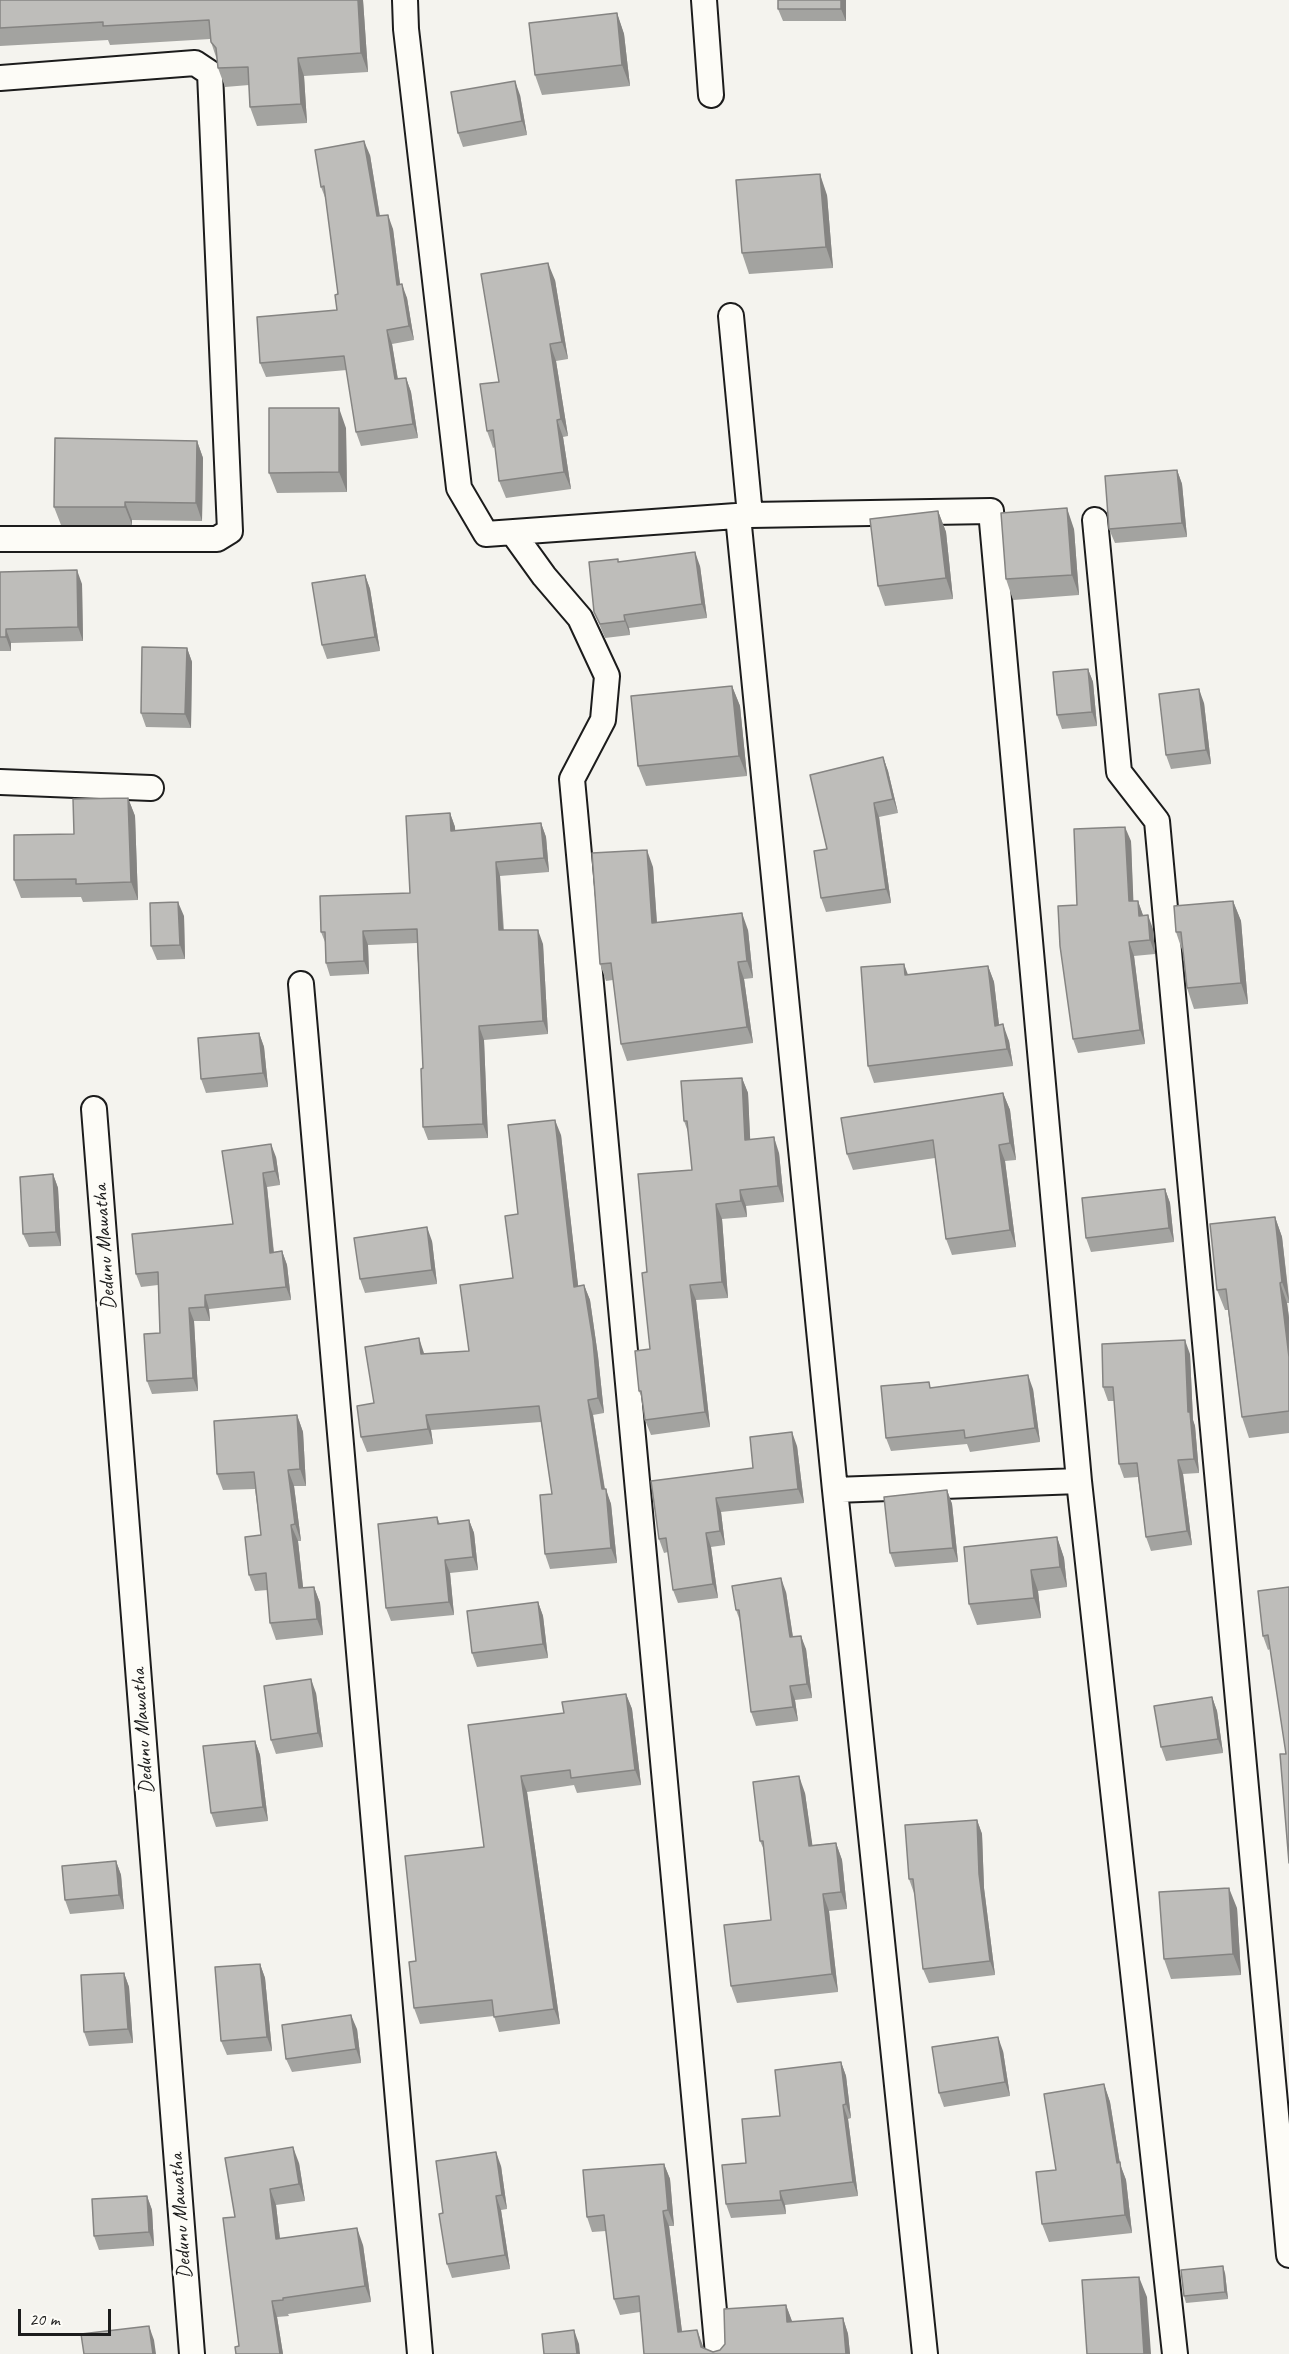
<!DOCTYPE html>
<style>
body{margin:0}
#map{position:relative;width:1289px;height:2354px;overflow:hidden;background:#f4f3ee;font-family:Caveat,sans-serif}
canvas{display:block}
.scale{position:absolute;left:18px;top:2309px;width:93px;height:27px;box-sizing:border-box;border:3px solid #1c1c1c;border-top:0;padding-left:8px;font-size:18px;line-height:21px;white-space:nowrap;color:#1c1c1c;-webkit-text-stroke:4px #fdfcf7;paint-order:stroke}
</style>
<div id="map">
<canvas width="1289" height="2354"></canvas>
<div class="scale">20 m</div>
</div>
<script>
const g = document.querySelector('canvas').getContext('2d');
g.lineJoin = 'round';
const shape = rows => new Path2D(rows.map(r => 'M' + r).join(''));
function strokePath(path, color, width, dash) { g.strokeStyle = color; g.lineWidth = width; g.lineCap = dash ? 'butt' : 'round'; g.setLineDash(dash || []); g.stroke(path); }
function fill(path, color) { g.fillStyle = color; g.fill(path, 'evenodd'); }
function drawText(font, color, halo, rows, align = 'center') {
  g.font = font + ' Caveat,sans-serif'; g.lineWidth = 6; g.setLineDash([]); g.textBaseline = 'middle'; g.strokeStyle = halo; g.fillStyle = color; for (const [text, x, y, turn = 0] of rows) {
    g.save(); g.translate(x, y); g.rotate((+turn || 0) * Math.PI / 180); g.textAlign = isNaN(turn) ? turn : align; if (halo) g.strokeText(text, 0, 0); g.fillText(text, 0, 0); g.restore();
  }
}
const minor = shape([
 [405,0,406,29,459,488,486,534,750,515,991,511,1079,1481,1175,2354],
 [704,0,711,95],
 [0,78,195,63,210,73,230,531,217,539,0,539],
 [731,316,750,515],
 [738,516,835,1490,925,2354],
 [1095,520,1119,772,1157,821,1289,2255],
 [513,533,544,576,580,618,607,676,603,720,572,779,718,2354],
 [0,782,151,788],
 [301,984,420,2354],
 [94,1109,192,2354],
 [835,1490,1079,1481]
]);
const wall = shape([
 [0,0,363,0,368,72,304,76,307,123,257,126,250,107,249,85,225,87,218,68,217,60,210,39,110,45,108,40,0,46],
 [846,0,846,21,783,21,778,9],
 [617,13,624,34,630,86,542,95,535,75],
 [520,95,527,135,463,147,458,133],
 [370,155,380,216,393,229,400,284,407,298,414,340,392,344,398,379,406,378,411,392,418,438,361,446,356,432,347,370,266,377,260,363,337,310,338,294,326,200,321,187],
 [827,195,833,268,749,274,742,253],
 [555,280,568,359,556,361,568,436,563,437,571,489,506,498,499,481,495,447,493,448,487,431,499,382],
 [346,428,347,492,277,493,269,473],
 [197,441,203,458,202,521,132,520,132,525,61,525,54,507],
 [1177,470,1182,484,1187,537,1115,543,1109,529],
 [938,511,946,532,953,599,885,606,878,586],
 [1074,529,1079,595,1013,600,1006,579],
 [619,562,700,566,707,618,629,628,630,635,605,638,594,612],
 [0,572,82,584,83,641,11,643,11,651,0,651],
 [365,575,370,589,380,651,327,659,322,645],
 [187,648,192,662,191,728,146,727,141,713],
 [1088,669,1093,682,1097,726,1062,729,1057,715],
 [732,686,740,706,747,776,646,786,638,766],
 [1204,703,1211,764,1171,769,1166,755],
 [883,757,888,771,898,813,879,817,891,903,826,912,821,898],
 [128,798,135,816,138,900,83,902,81,897,21,898,14,880,74,834],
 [450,813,455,827,455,831,541,823,546,837,549,872,500,876,504,930,543,944,548,1034,484,1040,488,1138,428,1140,423,1127,423,1068,417,943,368,945,369,974,330,976,326,963,325,942,321,932,410,893],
 [1131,841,1133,901,1138,901,1143,916,1153,929,1155,954,1134,956,1145,1044,1078,1053,1073,1039,1077,905],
 [653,867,657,922,748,930,753,978,744,979,753,1043,627,1061,621,1044,613,980,606,981,600,964],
 [1233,901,1241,921,1248,1004,1194,1009,1187,988,1183,953,1176,932],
 [184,916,185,959,157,960,151,946],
 [988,966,994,982,999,1025,1009,1041,1013,1066,874,1083,868,1066,908,975],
 [259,1033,264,1047,268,1087,206,1093,201,1079],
 [742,1078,748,1093,750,1140,779,1153,784,1202,746,1206,747,1217,722,1219,728,1298,696,1300,710,1427,651,1435,645,1420,643,1401,639,1391,650,1349,647,1272,692,1170,688,1132,684,1121],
 [1003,1093,1010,1110,1016,1160,1005,1161,1016,1247,952,1255,946,1239,935,1158,853,1170,847,1154],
 [561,1135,578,1286,584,1285,590,1300,598,1356,604,1413,593,1415,605,1489,611,1504,617,1563,550,1569,545,1554,552,1494,541,1422,431,1430,433,1444,367,1452,361,1437,374,1403,424,1354,469,1351,513,1278,518,1214],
 [222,1151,276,1157,280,1185,267,1187,274,1252,282,1251,287,1265,291,1300,209,1309,210,1321,194,1321,198,1391,152,1394,147,1381,160,1333,158,1285,141,1287,136,1274,233,1224],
 [53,1174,58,1188,61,1246,29,1247,23,1234],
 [1165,1189,1170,1203,1174,1242,1091,1252,1086,1238],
 [1275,1217,1282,1237,1289,1297,1289,1303,1287,1303,1289,1318,1289,1433,1249,1438,1242,1417,1228,1310,1225,1310,1217,1290],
 [432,1241,437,1284,365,1293,360,1279],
 [1190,1354,1193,1420,1195,1426,1199,1473,1183,1474,1192,1545,1151,1551,1146,1537,1138,1477,1124,1478,1119,1464,1114,1401,1108,1401,1103,1387],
 [931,1388,1033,1389,1040,1442,970,1452,967,1444,891,1451,886,1438],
 [297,1415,303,1432,306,1486,294,1486,301,1541,298,1541,303,1588,314,1587,320,1603,323,1635,276,1640,270,1623,268,1590,255,1591,249,1575,261,1535,255,1489,223,1490,217,1474],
 [797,1446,804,1503,721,1512,725,1545,711,1547,718,1598,678,1603,673,1590,668,1552,664,1553,659,1539,753,1468],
 [947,1490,952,1504,958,1562,895,1567,890,1553],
 [437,1517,440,1524,469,1520,474,1533,478,1570,450,1573,454,1615,391,1621,386,1608],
 [1057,1537,1064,1558,1067,1587,1038,1591,1041,1618,977,1625,969,1604],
 [1289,1587,1286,1754,1270,1649,1268,1650,1263,1636],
 [786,1592,793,1637,806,1649,812,1698,795,1700,798,1721,756,1726,751,1712,740,1621,736,1610],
 [538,1602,543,1616,548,1658,477,1667,472,1653],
 [316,1693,323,1747,276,1754,271,1740],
 [626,1694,632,1709,641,1785,577,1793,574,1785,527,1792,560,2024,499,2032,494,2016,420,2024,414,2008,416,1961,484,1847,468,1725,564,1713],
 [1212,1697,1217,1711,1223,1753,1166,1761,1161,1747],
 [255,1741,260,1755,268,1821,216,1827,211,1813],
 [805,1793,812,1845,836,1843,842,1860,847,1909,829,1911,838,1992,737,2003,731,1986,771,1920,764,1850,760,1841],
 [977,1820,982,1834,984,1888,995,1975,929,1983,923,1969,915,1893,914,1893,909,1879],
 [116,1861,121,1875,124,1909,70,1914,65,1900],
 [1237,1908,1241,1975,1171,1979,1164,1959],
 [260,1964,265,1978,272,2051,227,2055,221,2041],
 [124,1973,129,1987,133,2043,89,2046,84,2032],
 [357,2029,361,2063,292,2072,286,2059],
 [1003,2051,1010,2096,944,2107,939,2093],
 [841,2062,846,2076,851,2118,848,2119,858,2196,785,2205,786,2214,731,2218,726,2204,746,2163,780,2116],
 [1104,2084,1110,2102,1120,2164,1126,2180,1132,2233,1049,2242,1042,2224,1056,2170],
 [299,2163,305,2201,276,2205,280,2239,363,2245,371,2302,288,2314,289,2316,277,2317,283,2354,236,2354,239,2346,235,2217],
 [664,2164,670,2179,674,2226,669,2226,682,2332,703,2348,713,2352,720,2350,786,2305,792,2322,843,2318,848,2334,850,2354,644,2354,640,2312,620,2315,614,2299,606,2231,592,2232,587,2217],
 [501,2166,507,2209,501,2210,510,2269,452,2278,447,2264,443,2213],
 [147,2196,152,2210,154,2246,99,2250,94,2236],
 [1225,2273,1228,2299,1186,2303,1184,2296]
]);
const shadedWall = shape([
 [358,0,363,0,368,72,361,53],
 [841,0,846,0,846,21,841,9],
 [617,13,624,34,630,86,622,65],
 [298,58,304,76,307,123,301,104],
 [515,81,520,95,527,135,522,121],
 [364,141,370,155,382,230,377,216],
 [820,174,827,195,833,268,826,247],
 [388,215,393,229,402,299,397,285],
 [548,263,555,280,568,359,562,342],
 [402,284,407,298,414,340,409,326],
 [387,330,392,344,400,393,395,379],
 [550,344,556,361,568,436,561,419],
 [406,378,411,392,418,438,413,424],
 [339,408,346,428,347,492,339,472],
 [557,420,563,437,571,489,564,472],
 [197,441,203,458,202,521,196,503],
 [1177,470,1182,484,1187,537,1182,523],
 [125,502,132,520,132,525,125,507],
 [1067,508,1074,529,1079,595,1072,575],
 [938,511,946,532,953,599,946,578],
 [695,552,700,566,707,618,702,604],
 [77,570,82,584,83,641,78,627],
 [365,575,370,589,380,651,375,637],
 [624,615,629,628,630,635,625,621],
 [6,629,11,643,11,651,6,637],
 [187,648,192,662,191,728,185,714],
 [1088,669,1093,682,1097,726,1092,712],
 [732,686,740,706,747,776,739,756],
 [1199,689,1204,703,1211,764,1206,750],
 [883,757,888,771,898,813,893,799],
 [128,798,135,816,138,900,131,882],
 [874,803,879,817,891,903,886,889],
 [450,813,455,827,456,845,451,831],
 [541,823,546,837,549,872,544,858],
 [1125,827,1131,841,1134,915,1129,901],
 [647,850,653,867,658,940,652,923],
 [496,862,500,876,504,944,499,930],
 [1138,901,1143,915,1144,930,1139,916],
 [1233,901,1241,921,1248,1004,1241,983],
 [178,902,184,916,185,959,180,945],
 [742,913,748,930,753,978,747,961],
 [1148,915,1153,929,1155,954,1150,940],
 [538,930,543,944,548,1034,543,1021],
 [363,931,368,945,369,974,364,961],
 [1129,942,1134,956,1145,1044,1140,1030],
 [738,962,744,979,753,1043,747,1027],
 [904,964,910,980,905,975],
 [988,966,994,982,1001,1042,995,1026],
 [1003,1024,1009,1041,1013,1066,1007,1049],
 [479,1026,484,1040,488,1138,483,1124],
 [259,1033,264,1047,268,1087,263,1073],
 [742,1078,748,1093,751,1156,745,1140],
 [1003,1093,1010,1110,1016,1160,1010,1143],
 [555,1120,561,1135,580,1302,574,1287],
 [774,1137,779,1153,784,1202,778,1186],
 [271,1144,276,1157,280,1185,275,1171],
 [999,1145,1005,1161,1016,1247,1010,1230],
 [263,1173,267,1187,275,1266,270,1253],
 [53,1174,58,1188,61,1246,56,1232],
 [1165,1189,1170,1203,1174,1242,1169,1228],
 [740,1190,746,1206,747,1217,741,1201],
 [716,1204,722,1219,728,1298,722,1282],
 [1275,1217,1282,1237,1289,1301,1282,1282],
 [427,1227,432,1241,437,1284,432,1270],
 [282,1251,287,1265,291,1300,286,1287],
 [1280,1283,1287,1303,1289,1318,1289,1357],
 [584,1285,590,1300,598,1356,604,1413,598,1398],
 [690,1285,696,1300,710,1427,705,1412],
 [205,1295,209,1309,210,1321,205,1307],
 [189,1308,194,1321,198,1391,193,1378],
 [419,1338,424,1353,427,1369,421,1354],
 [1185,1340,1190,1354,1193,1420,1195,1426,1199,1473,1194,1459,1188,1412],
 [1028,1375,1033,1389,1040,1442,1035,1428],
 [588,1400,593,1415,607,1504,602,1489],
 [297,1415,303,1432,306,1486,300,1469],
 [426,1415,431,1430,433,1444,428,1429],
 [792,1432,797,1446,804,1503,798,1489],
 [1178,1460,1183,1474,1192,1545,1187,1531],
 [288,1470,294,1486,301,1541,295,1524],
 [606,1489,611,1504,617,1563,611,1548],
 [947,1490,952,1504,958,1562,953,1548],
 [716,1498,721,1512,725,1545,720,1531],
 [469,1520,474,1533,478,1570,473,1557],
 [291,1525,298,1541,305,1605,299,1588],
 [706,1533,711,1547,718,1598,713,1584],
 [1057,1537,1064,1558,1067,1587,1060,1567],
 [445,1560,450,1573,454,1615,449,1602],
 [1031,1570,1038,1591,1041,1618,1034,1598],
 [781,1578,786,1592,795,1651,790,1637],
 [314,1587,320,1603,323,1635,317,1619],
 [538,1602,543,1616,548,1658,543,1644],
 [801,1636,806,1649,812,1698,807,1684],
 [311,1679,316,1693,323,1747,318,1733],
 [790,1686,795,1700,798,1721,793,1707],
 [626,1694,632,1709,641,1785,635,1770],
 [1212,1697,1217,1711,1223,1753,1218,1739],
 [255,1741,260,1755,268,1821,263,1807],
 [521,1776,527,1792,560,2024,554,2009],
 [799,1776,805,1793,815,1863,809,1846],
 [977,1820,982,1834,984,1888,995,1975,990,1961,979,1874],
 [836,1843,842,1860,847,1909,841,1892],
 [116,1861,121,1875,124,1909,119,1895],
 [1229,1888,1237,1908,1241,1975,1233,1954],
 [823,1894,829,1911,838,1992,832,1974],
 [260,1964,265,1978,272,2051,267,2037],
 [124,1973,129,1987,133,2043,128,2029],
 [351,2015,357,2029,361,2063,356,2049],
 [998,2037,1003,2051,1010,2096,1005,2082],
 [841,2062,846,2076,851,2118,846,2104],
 [1104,2084,1110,2102,1120,2164,1126,2180,1132,2233,1125,2215],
 [843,2105,848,2119,858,2196,853,2182],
 [293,2147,299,2163,305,2201,299,2184],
 [496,2152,501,2166,507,2209,502,2195],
 [664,2164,670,2179,674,2226,668,2210],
 [270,2189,276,2205,282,2256,276,2239],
 [780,2191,785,2205,786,2214,781,2200],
 [147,2196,152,2210,154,2246,149,2232],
 [496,2196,501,2210,510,2269,505,2255],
 [663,2211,669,2226,684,2348,678,2332],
 [357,2228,363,2245,371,2302,365,2286],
 [1223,2266,1225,2273,1228,2299,1225,2292],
 [1139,2277,1147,2297,1151,2354,1144,2354],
 [272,2301,277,2317,283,2354,280,2354],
 [786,2305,792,2321,793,2338,787,2322],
 [843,2318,848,2334,850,2354,846,2354],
 [149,2326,154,2340,156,2354,153,2354],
 [574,2330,579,2344,580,2354,577,2354],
 [697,2330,703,2346,705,2354,701,2347]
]);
const building = shape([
 [0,0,358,0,361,53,298,58,301,104,250,107,248,67,218,68,216,48,211,42,209,20,103,26,103,22,0,28,0,0],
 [778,0,841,0,841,9,778,9,778,0],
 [617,13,622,65,535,75,529,23,617,13],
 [515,81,522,121,458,133,451,92,515,81],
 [364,141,377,216,388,215,397,285,402,284,409,326,387,330,395,379,406,378,413,424,356,432,344,356,260,363,257,317,337,310,335,295,338,294,324,186,321,187,315,150,364,141],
 [820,174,826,247,742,253,736,180,820,174],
 [548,263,562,342,550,344,561,419,557,420,564,472,499,481,493,430,487,431,480,384,499,382,481,274,548,263],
 [269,408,339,408,339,472,269,473,269,408],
 [55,438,197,441,196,503,125,502,125,507,54,507,55,438],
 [1177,470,1182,523,1109,529,1105,476,1177,470],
 [1067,508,1072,575,1006,579,1001,513,1067,508],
 [938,511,946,578,878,586,870,519,938,511],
 [695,552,702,604,624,615,625,621,600,624,594,612,589,562,618,559,618,562,695,552],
 [77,570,78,627,6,629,6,637,0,637,0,572,77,570],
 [365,575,375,637,322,645,312,583,365,575],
 [142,647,187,648,185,714,141,713,142,647],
 [1088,669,1092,712,1057,715,1053,672,1088,669],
 [732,686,739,756,638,766,631,696,732,686],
 [1199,689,1206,750,1166,755,1159,694,1199,689],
 [883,757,893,799,874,803,886,889,821,898,814,851,827,849,810,775,883,757],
 [128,798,131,882,76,884,76,879,14,880,14,835,74,834,73,799,128,798],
 [450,813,451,831,541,823,544,858,496,862,499,930,538,930,543,1021,479,1026,483,1124,423,1127,421,1069,423,1068,417,929,363,931,364,961,326,963,325,932,321,932,320,896,410,893,406,816,450,813],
 [1125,827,1129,901,1138,901,1139,916,1148,915,1150,940,1129,942,1140,1030,1073,1039,1060,946,1058,906,1077,905,1074,829,1125,827],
 [647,850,652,923,742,913,747,961,738,962,747,1027,621,1044,611,963,600,964,592,853,647,850],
 [1233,901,1241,983,1187,988,1181,932,1176,932,1174,906,1233,901],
 [178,902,180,945,151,946,150,903,178,902],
 [904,964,905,975,988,966,995,1026,1003,1024,1007,1049,868,1066,861,967,904,964],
 [259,1033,263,1073,201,1079,198,1038,259,1033],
 [742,1078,745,1140,774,1137,778,1186,740,1190,741,1201,716,1204,722,1282,690,1285,705,1412,645,1420,641,1391,639,1391,635,1351,650,1349,642,1273,647,1272,638,1174,692,1170,687,1121,684,1121,681,1081,742,1078],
 [1003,1093,1010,1143,999,1145,1010,1230,946,1239,933,1140,847,1154,841,1118,1003,1093],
 [555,1120,574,1287,584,1285,593,1341,598,1398,588,1400,602,1489,606,1489,611,1548,545,1554,540,1495,552,1494,539,1406,426,1415,428,1429,361,1437,357,1406,374,1403,365,1347,419,1338,421,1354,469,1351,460,1285,513,1278,505,1216,518,1214,508,1125,555,1120],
 [271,1144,275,1171,263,1173,270,1253,282,1251,286,1287,205,1295,205,1307,189,1308,193,1378,147,1381,144,1334,160,1333,158,1272,136,1274,132,1234,233,1224,222,1151,271,1144],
 [53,1174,56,1232,23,1234,20,1177,53,1174],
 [1165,1189,1169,1228,1086,1238,1082,1198,1165,1189],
 [1275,1217,1282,1282,1280,1283,1289,1357,1289,1411,1242,1417,1226,1289,1217,1290,1210,1224,1275,1217],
 [427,1227,432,1270,360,1279,354,1238,427,1227],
 [1185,1340,1188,1412,1190,1412,1194,1459,1178,1460,1187,1531,1146,1537,1137,1463,1119,1464,1113,1387,1103,1387,1102,1344,1185,1340],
 [1028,1375,1035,1428,965,1438,964,1430,886,1438,881,1386,929,1382,930,1388,1028,1375],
 [297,1415,300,1469,288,1470,295,1524,291,1525,299,1588,314,1587,317,1619,270,1623,266,1573,249,1575,245,1537,261,1535,254,1472,217,1474,214,1421,297,1415],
 [792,1432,798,1489,716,1498,720,1531,706,1533,713,1584,673,1590,666,1538,659,1539,651,1481,753,1468,750,1437,792,1432],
 [947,1490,953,1548,890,1553,884,1497,947,1490],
 [437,1517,438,1524,469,1520,473,1557,445,1560,449,1602,386,1608,378,1524,437,1517],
 [1057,1537,1060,1567,1031,1570,1034,1598,969,1604,964,1547,1057,1537],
 [781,1578,790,1637,801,1636,807,1684,790,1686,793,1707,751,1712,739,1610,736,1610,732,1586,781,1578],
 [1289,1587,1289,1863,1280,1754,1286,1754,1268,1635,1263,1636,1258,1591,1289,1587],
 [538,1602,543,1644,472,1653,467,1611,538,1602],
 [311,1679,318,1733,271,1740,264,1686,311,1679],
 [626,1694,635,1770,571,1778,570,1770,521,1776,554,2009,494,2017,492,2000,414,2008,409,1962,416,1961,405,1856,484,1847,468,1725,564,1713,562,1702,626,1694],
 [1212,1697,1218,1739,1161,1747,1154,1706,1212,1697],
 [255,1741,263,1807,211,1813,203,1746,255,1741],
 [799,1776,809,1846,836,1843,841,1892,823,1894,832,1974,731,1986,724,1925,771,1920,763,1841,760,1841,753,1782,799,1776],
 [977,1820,979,1874,990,1961,923,1969,913,1879,909,1879,905,1825,977,1820],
 [116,1861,119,1895,65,1900,62,1866,116,1861],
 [1229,1888,1233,1954,1164,1959,1159,1892,1229,1888],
 [260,1964,267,2037,221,2041,215,1967,260,1964],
 [124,1973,128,2029,84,2032,81,1975,124,1973],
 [351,2015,356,2049,286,2059,282,2025,351,2015],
 [998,2037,1005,2082,939,2093,932,2047,998,2037],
 [841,2062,846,2104,843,2105,853,2182,780,2191,781,2200,726,2204,722,2165,746,2163,742,2119,780,2116,775,2070,841,2062],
 [1104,2084,1117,2163,1120,2162,1125,2215,1042,2224,1036,2172,1056,2170,1044,2094,1104,2084],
 [293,2147,299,2184,270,2189,276,2239,357,2228,365,2286,283,2298,283,2300,272,2301,280,2354,236,2354,235,2347,239,2346,223,2218,235,2217,225,2158,293,2147],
 [496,2152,502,2195,496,2196,505,2255,447,2264,439,2214,443,2213,436,2161,496,2152],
 [664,2164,668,2210,663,2211,678,2332,697,2330,701,2347,713,2352,720,2350,725,2344,724,2309,786,2305,787,2322,843,2318,846,2354,644,2354,639,2296,614,2299,604,2215,587,2217,583,2170,664,2164],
 [147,2196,149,2232,94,2236,92,2199,147,2196],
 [1223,2266,1225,2292,1184,2296,1181,2270,1223,2266],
 [1139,2277,1144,2354,1087,2354,1082,2280,1139,2277],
 [149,2326,153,2354,84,2354,81,2334,149,2326],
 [574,2330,577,2354,544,2354,542,2334,574,2330]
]);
const streetNames = [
 ["Dedunu Mawatha",105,1247,-94],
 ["Dedunu Mawatha",143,1731,-94],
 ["Dedunu Mawatha",181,2216,-94]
];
strokePath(minor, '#1c1c1c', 28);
strokePath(minor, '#fdfcf7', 24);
fill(wall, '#a3a3a0');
fill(shadedWall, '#858482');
fill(building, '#bebdba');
strokePath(building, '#858482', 1.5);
drawText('21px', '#1c1c1c', '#fdfcf7', streetNames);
</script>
